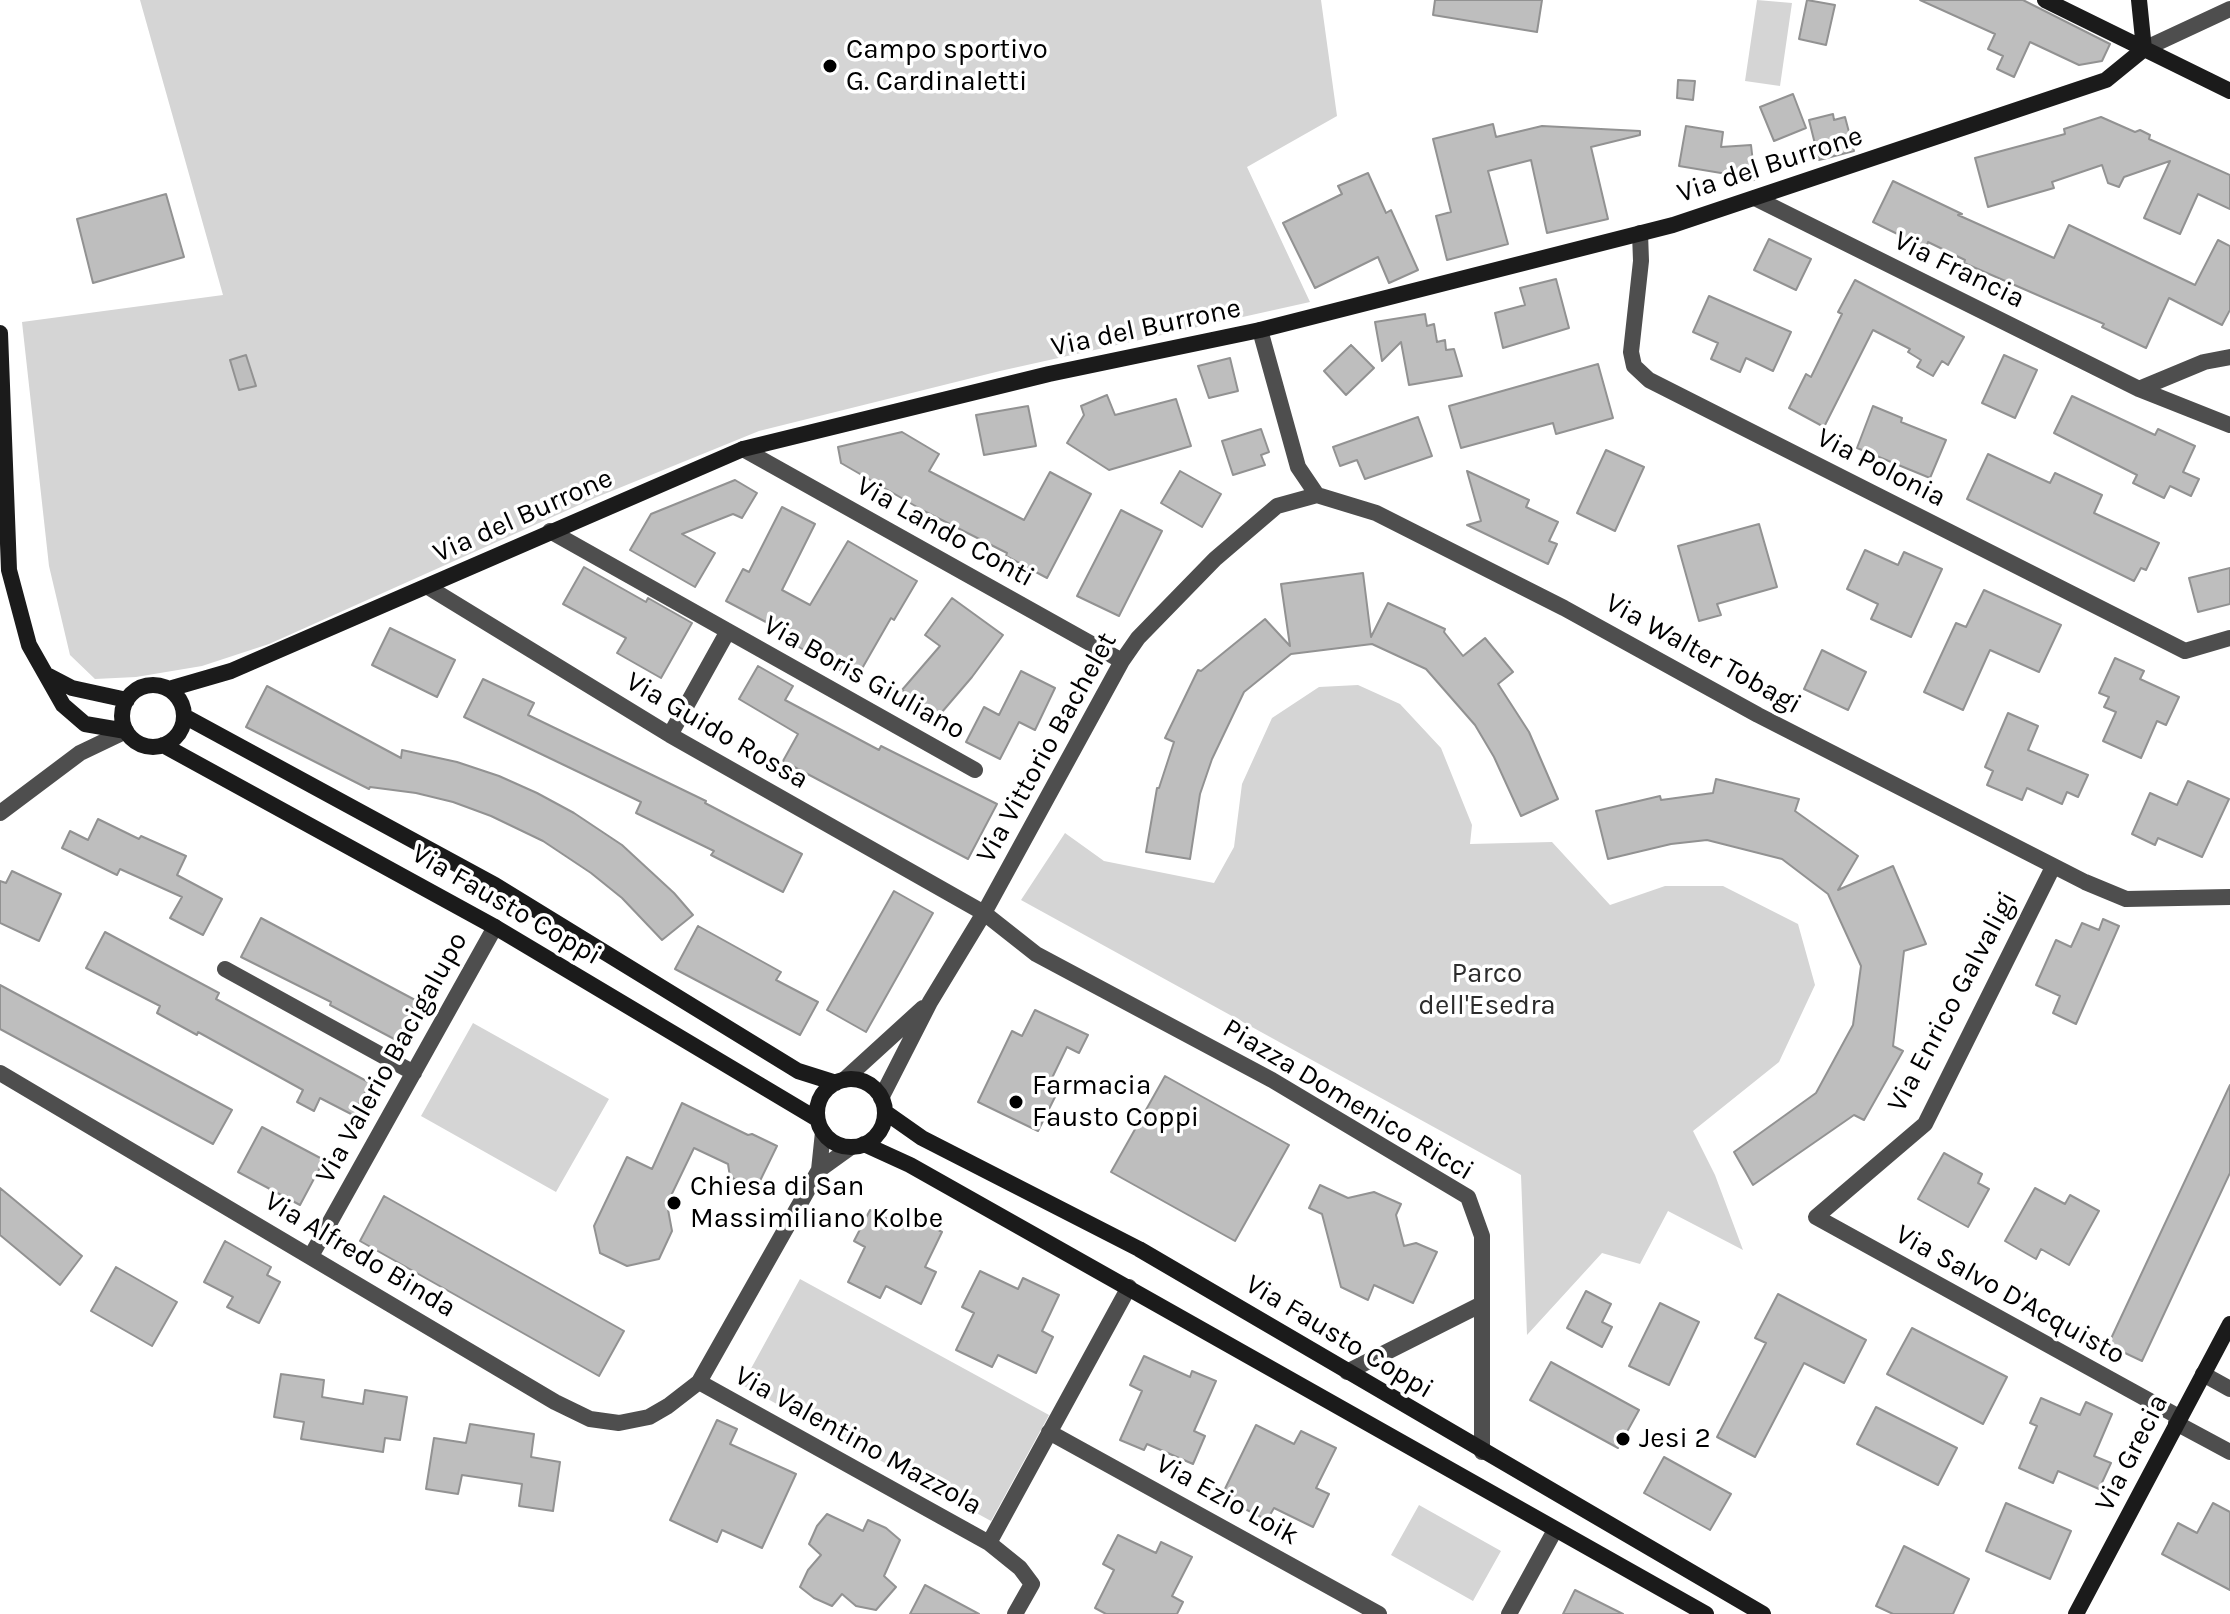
<!DOCTYPE html>
<style>
body{margin:0}
canvas{display:block;background:#fff}
</style>
<canvas width="2230" height="1614"></canvas>
<script>
const g = document.querySelector('canvas').getContext('2d');
g.lineJoin = 'round';
function fill(path, color) { g.fillStyle = color; g.fill(path, 'evenodd'); }
const shape = rows => new Path2D(rows.map(r => 'M' + r).join(''));
function strokePath(path, color, width, dash) { g.strokeStyle = color; g.lineWidth = width; g.lineCap = dash ? 'butt' : 'round'; g.setLineDash(dash || []); g.stroke(path); }
function drawText(font, color, halo, rows, align = 'center') {
  g.font = font + ' Karla,sans-serif'; g.lineWidth = 7; g.setLineDash([]); g.textBaseline = 'middle'; g.strokeStyle = halo; g.fillStyle = color; for (const [text, x, y, turn = 0] of rows) {
    g.save(); g.translate(x, y); g.rotate((+turn || 0) * Math.PI / 180); g.textAlign = isNaN(turn) ? turn : align; if (halo) g.strokeText(text, 0, 0); g.fillText(text, 0, 0); g.restore();
  }
}
const green = shape([
 [140,0,1321,0,1337,116,1247,167,1310,302,1000,371,759,431,597,497,269,644,202,666,136,677,95,679,70,655,49,566,22,322,223,295],
 [1757,0,1792,3,1780,86,1745,81],
 [1358,685,1400,704,1441,748,1472,825,1470,844,1552,842,1610,905,1665,886,1723,886,1798,924,1815,985,1779,1062,1693,1131,1715,1175,1743,1250,1668,1211,1640,1264,1602,1253,1527,1335,1521,1175,1021,900,1065,833,1104,861,1214,883,1234,847,1242,784,1272,718,1319,687],
 [473,1023,609,1099,556,1192,421,1116],
 [800,1279,1049,1415,991,1521,742,1385],
 [1419,1505,1501,1551,1473,1601,1391,1555]
]);
const building = shape([
 [1435,0,1542,0,1537,32,1433,15,1435,0],
 [1807,0,1835,5,1826,45,1799,39,1807,0],
 [1920,0,2023,0,2110,44,2102,61,2079,65,2030,42,2014,77,1997,69,2003,56,1988,49,1995,34,1920,0],
 [1678,80,1695,81,1693,100,1677,98,1678,80],
 [1793,94,1806,128,1774,141,1760,107,1793,94],
 [1833,114,1834,120,1845,117,1854,151,1819,160,1809,120,1833,114],
 [2101,117,2135,132,2140,130,2150,135,2149,139,2230,175,2230,209,2198,194,2180,234,2144,218,2170,161,2124,177,2119,187,2108,183,2102,165,2052,182,2054,188,1988,207,1975,158,2065,134,2064,129,2101,117],
 [1493,124,1496,137,1542,126,1640,131,1640,135,1591,147,1608,219,1547,233,1531,160,1488,171,1508,244,1447,260,1436,216,1451,212,1433,139,1493,124],
 [1686,126,1723,132,1721,147,1751,145,1755,180,1733,181,1733,175,1679,166,1686,126],
 [1368,173,1386,213,1391,210,1418,270,1389,283,1378,257,1315,288,1283,223,1342,194,1338,186,1368,173],
 [1893,181,1962,214,1958,215,2054,258,2069,225,2195,285,2218,240,2230,246,2230,310,2222,325,2169,298,2146,348,2102,327,2104,324,1964,263,1965,260,1928,242,1926,248,1873,222,1893,181],
 [166,194,184,257,93,283,77,219,166,194],
 [1769,239,1811,259,1796,290,1754,270,1769,239],
 [1556,279,1569,328,1503,348,1495,313,1525,305,1520,288,1556,279],
 [1855,280,1964,337,1948,365,1942,361,1933,376,1917,367,1921,360,1908,352,1910,349,1873,330,1824,427,1789,408,1806,374,1811,377,1842,314,1838,312,1855,280],
 [1709,296,1791,332,1773,371,1746,358,1740,372,1711,359,1718,343,1693,332,1709,296],
 [1425,314,1427,326,1434,324,1437,342,1445,340,1446,350,1454,349,1462,376,1409,385,1401,342,1382,361,1375,322,1425,314],
 [1351,345,1374,368,1346,395,1324,371,1351,345],
 [246,355,256,386,239,390,230,360,246,355],
 [2004,355,2037,370,2015,418,1982,403,2004,355],
 [1230,358,1238,391,1209,398,1198,366,1230,358],
 [1598,364,1613,418,1556,434,1553,423,1461,448,1449,406,1598,364],
 [1107,395,1115,415,1176,399,1191,446,1109,470,1067,443,1084,415,1081,406,1107,395],
 [2072,396,2155,435,2158,429,2195,446,2183,472,2199,479,2191,496,2170,486,2164,498,2133,483,2137,475,2054,433,2072,396],
 [1028,406,1036,446,984,455,976,415,1028,406],
 [1873,406,1902,418,1901,422,1946,440,1930,478,1857,448,1873,406],
 [1418,417,1432,456,1365,479,1357,460,1340,466,1333,447,1418,417],
 [1261,429,1269,452,1261,455,1265,465,1233,475,1222,441,1261,429],
 [902,432,939,454,929,471,1024,520,1050,472,1091,494,1047,578,1006,556,1007,553,924,511,841,463,838,447,902,432],
 [1606,450,1644,467,1615,531,1577,513,1606,450],
 [1988,454,2050,483,2055,473,2102,495,2094,513,2159,543,2146,570,2141,568,2134,581,1967,499,1988,454],
 [1180,471,1221,494,1202,527,1161,503,1180,471],
 [1467,471,1529,500,1526,507,1558,522,1549,541,1557,544,1548,564,1467,525,1481,521,1467,471],
 [735,480,757,493,742,518,733,514,682,534,715,553,695,587,630,550,651,514,735,480],
 [782,507,815,524,782,590,810,605,848,541,917,581,894,620,891,618,856,679,797,646,800,640,726,601,743,569,749,572,782,507],
 [1121,510,1162,531,1119,616,1077,596,1121,510],
 [1759,524,1777,587,1717,604,1721,615,1699,621,1678,546,1759,524],
 [1865,550,1898,565,1904,552,1942,569,1911,637,1871,619,1878,604,1847,589,1865,550],
 [584,567,646,602,648,598,692,623,661,678,617,653,626,638,563,604,584,567],
 [2230,568,2230,604,2198,612,2189,578,2230,568],
 [1363,573,1371,637,1388,603,1445,629,1444,632,1463,656,1485,638,1513,672,1498,684,1529,732,1558,799,1521,816,1494,757,1475,725,1426,669,1372,644,1291,654,1244,692,1212,759,1200,794,1190,859,1146,852,1157,788,1159,788,1174,742,1165,738,1198,670,1201,671,1265,619,1290,646,1281,584,1363,573],
 [1984,590,2061,625,2039,672,1990,650,1963,710,1924,692,1956,623,1966,627,1984,590],
 [952,598,1003,635,972,677,936,719,902,690,940,646,925,635,952,598],
 [390,628,455,660,437,697,372,665,390,628],
 [1822,650,1866,672,1848,710,1804,689,1822,650],
 [2115,658,2144,671,2140,679,2179,697,2166,725,2157,721,2141,758,2103,741,2116,712,2104,707,2109,697,2099,693,2115,658],
 [758,666,793,686,785,700,879,750,881,746,997,804,968,859,783,761,798,734,739,699,758,666],
 [1021,671,1055,688,1035,730,1019,722,1000,759,966,742,984,707,999,715,1021,671],
 [483,679,534,703,528,715,706,801,705,803,802,854,783,892,711,855,714,851,636,813,641,802,464,717,483,679],
 [267,686,401,758,402,750,457,762,499,776,537,793,574,813,622,845,674,893,693,915,662,940,622,898,591,873,543,841,491,816,453,802,416,793,370,787,369,789,246,727,267,686],
 [2008,713,2038,726,2028,750,2088,775,2078,797,2067,792,2062,804,2027,788,2022,800,1987,785,1993,771,1985,767,2008,713],
 [1716,779,1799,799,1795,811,1858,856,1838,890,1893,866,1926,944,1904,951,1893,1046,1903,1051,1864,1120,1854,1115,1753,1185,1734,1152,1816,1093,1853,1025,1861,966,1828,894,1782,859,1707,840,1671,844,1608,859,1596,811,1660,796,1661,800,1713,793,1716,779],
 [2188,781,2229,799,2202,857,2158,838,2155,845,2132,834,2150,793,2177,805,2188,781],
 [98,819,139,839,141,836,186,856,177,875,222,899,203,935,170,918,182,897,120,869,117,875,62,848,70,831,88,840,98,819],
 [12,871,61,894,39,941,0,923,0,881,6,883,12,871],
 [894,891,933,913,866,1032,827,1010,894,891],
 [261,918,417,1001,396,1040,330,1005,331,1002,241,957,261,918],
 [2103,919,2119,926,2076,1024,2053,1013,2060,996,2036,985,2056,940,2071,947,2082,923,2099,930,2103,919],
 [698,926,781,972,776,980,818,1002,800,1035,675,969,698,926],
 [105,932,219,993,216,999,370,1083,353,1115,320,1098,314,1111,297,1102,303,1090,198,1032,197,1035,157,1013,160,1006,86,968,105,932],
 [0,985,232,1110,213,1144,0,1029,0,985],
 [1035,1010,1088,1035,1079,1053,1067,1047,1051,1080,1061,1085,1038,1131,978,1102,1012,1031,1022,1036,1035,1010],
 [1165,1076,1289,1145,1235,1241,1111,1172,1165,1076],
 [2230,1085,2230,1173,2142,1361,2108,1345,2230,1085],
 [682,1103,748,1135,752,1134,777,1146,756,1189,730,1177,728,1164,694,1148,667,1204,672,1231,659,1259,627,1266,600,1253,594,1226,627,1157,652,1169,682,1103],
 [262,1127,324,1160,300,1205,238,1172,262,1127],
 [1944,1153,1982,1174,1978,1183,1989,1189,1968,1227,1918,1199,1944,1153],
 [1320,1185,1348,1198,1374,1192,1401,1204,1396,1215,1404,1246,1416,1243,1437,1252,1413,1303,1374,1285,1368,1300,1341,1287,1322,1214,1309,1208,1320,1185],
 [0,1188,82,1256,60,1285,0,1235,0,1188],
 [2035,1188,2065,1204,2070,1195,2099,1211,2069,1265,2041,1249,2036,1259,2005,1241,2035,1188],
 [384,1196,624,1331,599,1376,360,1241,384,1196],
 [870,1210,904,1227,910,1215,942,1232,925,1267,936,1272,921,1304,886,1286,880,1298,848,1282,865,1247,854,1241,870,1210],
 [225,1241,271,1267,267,1275,280,1282,259,1323,227,1307,233,1297,204,1282,225,1241],
 [116,1267,177,1302,152,1346,91,1311,116,1267],
 [980,1271,1018,1289,1023,1278,1059,1295,1042,1331,1053,1337,1036,1373,998,1355,992,1367,956,1350,974,1313,962,1307,980,1271],
 [1586,1291,1611,1304,1602,1322,1612,1327,1602,1347,1567,1328,1586,1291],
 [1778,1294,1866,1340,1844,1383,1804,1363,1755,1457,1717,1437,1766,1343,1755,1338,1778,1294],
 [1660,1303,1699,1322,1669,1385,1629,1366,1660,1303],
 [1912,1328,2007,1377,1983,1424,1887,1374,1912,1328],
 [1144,1356,1190,1377,1192,1371,1216,1381,1194,1431,1205,1436,1193,1464,1147,1444,1144,1450,1120,1440,1142,1391,1130,1385,1144,1356],
 [1551,1362,1639,1410,1618,1448,1530,1400,1551,1362],
 [281,1374,324,1380,322,1397,363,1404,365,1390,407,1397,400,1440,385,1438,383,1452,301,1439,304,1422,274,1417,281,1374],
 [2041,1398,2080,1415,2086,1402,2112,1414,2094,1456,2111,1463,2099,1489,2058,1471,2053,1483,2019,1468,2037,1426,2030,1423,2041,1398],
 [1876,1407,1957,1448,1938,1485,1857,1444,1876,1407],
 [717,1420,737,1429,730,1444,796,1474,762,1548,722,1530,717,1542,670,1520,717,1420],
 [470,1424,534,1434,531,1457,560,1462,553,1511,519,1506,522,1484,462,1475,458,1494,426,1489,434,1438,466,1443,470,1424],
 [1256,1425,1294,1444,1301,1431,1336,1448,1316,1488,1329,1494,1313,1527,1274,1508,1267,1520,1221,1497,1256,1425],
 [1664,1457,1731,1494,1710,1530,1644,1493,1664,1457],
 [2006,1503,2071,1531,2050,1579,1986,1551,2006,1503],
 [2213,1503,2230,1512,2230,1590,2162,1554,2178,1523,2197,1533,2213,1503],
 [827,1514,863,1531,868,1520,886,1528,900,1540,884,1576,896,1587,876,1610,856,1606,842,1594,832,1606,814,1598,800,1587,808,1570,821,1555,809,1544,817,1526,827,1514],
 [1118,1535,1156,1553,1161,1542,1192,1557,1172,1596,1183,1602,1177,1614,1106,1614,1095,1608,1114,1570,1103,1564,1118,1535],
 [1904,1546,1969,1579,1953,1614,1893,1614,1876,1606,1904,1546],
 [925,1585,979,1614,910,1614,925,1585],
 [1575,1590,1623,1614,1563,1614,1575,1590]
]);
const street = shape([
 [2144,49,2230,9],
 [1755,198,2139,389,2230,425],
 [1640,233,1641,261,1631,352,1634,366,1649,380,2185,651,2230,638],
 [1260,330,1298,467,1317,495,1376,513,1564,608,1758,715,2085,882,2126,899,2230,897],
 [2139,389,2204,362,2230,357],
 [743,449,1122,661],
 [550,531,975,770],
 [428,587,670,735,984,913,1036,954,1272,1080,1468,1197,1482,1236,1482,1452],
 [670,735,728,631],
 [0,813,80,753,126,731],
 [2053,867,1925,1124,1816,1217,2179,1417],
 [225,969,414,1073],
 [0,1073,555,1402,590,1419,619,1423,649,1417,668,1406,699,1382,819,1170,823,1132],
 [844,1080,923,1008],
 [881,1098,930,1002,984,913,1122,661,1138,638,1215,559,1277,506,1317,495],
 [819,1170,851,1147],
 [311,1256,495,927],
 [1347,1372,1482,1304],
 [2203,1374,2230,1389],
 [699,1382,989,1543,1129,1287],
 [2176,1423,2230,1452],
 [1049,1432,1379,1614],
 [989,1543,1020,1568,1032,1584,1015,1614],
 [1509,1614,1555,1530]
]);
const secondary = shape([
 [2045,0,2230,91],
 [2139,0,2144,49],
 [0,333,9,570,29,645,63,705,85,724,126,731],
 [49,676,72,688,127,700],
 '122 716a31 31 0 1 1 62 0a31 31 0 1 1-62 0Z',
 [169,689,231,671,743,449,1049,374,1260,330,1673,225,2106,80,2144,49],
 [184,716,495,885,798,1071,836,1083],
 [163,745,495,927,817,1119],
 '817 1113a34 34 0 1 1 68 0a34 34 0 1 1-68 0Z',
 [885,1112,922,1138,1139,1249,1763,1614],
 [864,1144,910,1165,1706,1614],
 [2076,1614,2230,1324]
]);
const markers = [
 [830,66,8,"#000"],
 [1016,1102,8,"#000"],
 [674,1203,8,"#000"],
 [1623,1439,8,"#000"]
];
const poiNames = [
 ["Campo sportivo",846,50],
 ["G. Cardinaletti",846,82],
 ["Farmacia",1032,1086],
 ["Fausto Coppi",1032,1118],
 ["Chiesa di San",690,1187],
 ["Massimiliano Kolbe",690,1219],
 ["Jesi 2",1639,1439]
];
const streetNames = [
 ["Via del Burrone",1770,165,-18],
 ["Via Francia",1959,270,26],
 ["Via del Burrone",1146,328,-12],
 ["Via Polonia",1881,468,27],
 ["Via del Burrone",523,516,-24],
 ["Via Lando Conti",945,532,29],
 ["Via Walter Tobagi",1703,654,29],
 ["Via Boris Giuliano",864,678,29],
 ["Via Guido Rossa",717,731,30],
 ["Via Vittorio Bachelet",1047,748,-61],
 ["Via Fausto Coppi",506,905,30],
 ["Via Enrico Galvaligi",1953,1002,-62],
 ["Via Valerio Bacigalupo",392,1058,-61],
 ["Piazza Domenico Ricci",1348,1100,31],
 ["Via Alfredo Binda",360,1255,31],
 ["Via Salvo D'Acquisto",2010,1295,29],
 ["Via Fausto Coppi",1339,1337,31],
 ["Via Valentino Mazzola",858,1441,29],
 ["Via Grecia",2132,1453,-63],
 ["Via Ezio Loik",1227,1500,29]
];
const parkNames = [
 ["Parco",1487,974],
 ["dell'Esedra",1487,1006]
];
fill(green, '#d5d5d5');
fill(building, '#bebebe');
strokePath(building, '#929292', 2);
strokePath(street, '#4e4e4e', 16);
strokePath(secondary, '#1b1b1b', 16);
for (const [x, y, r, color] of markers) { const dot = new Path2D(); dot.arc(x, y, r, 0, 2 * Math.PI); g.fillStyle = color; g.fill(dot); strokePath(dot, '#fff', 3); }
drawText('28px', '#000', '#fff', poiNames, 'left');
drawText('28px', '#000', '#fff', streetNames);
drawText('28px', '#2c2c2c', '#fff', parkNames);
</script>
